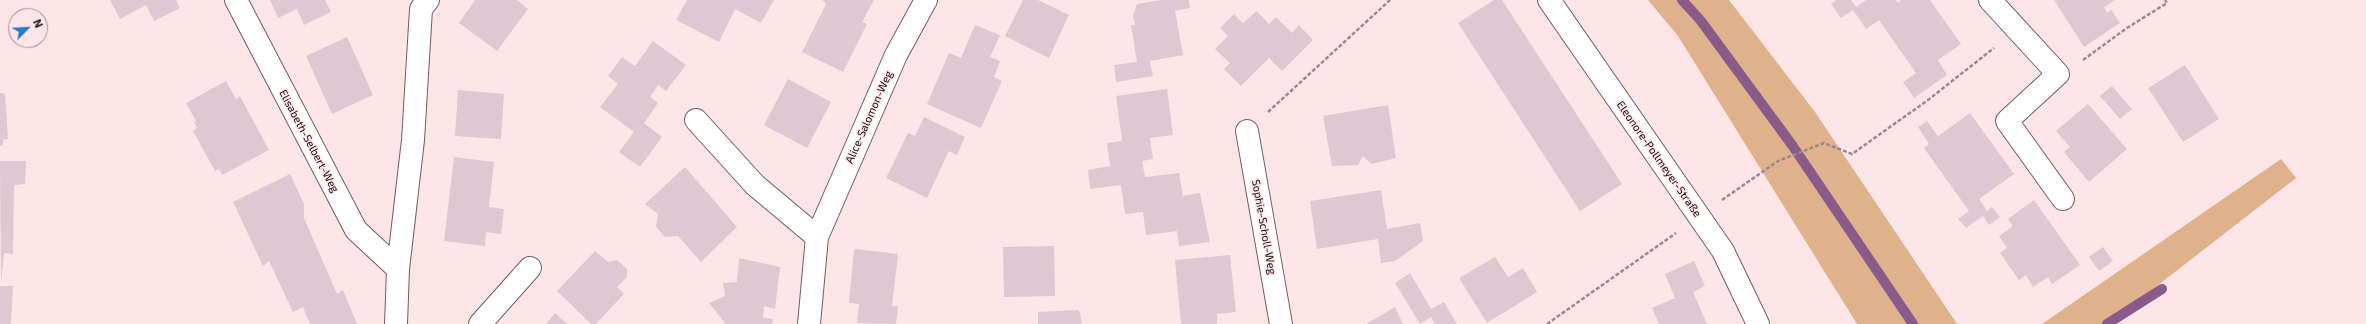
<!DOCTYPE html>
<meta charset="utf-8">
<style>
body{margin:0}
#map{position:relative;width:2366px;height:324px;overflow:hidden;background:#fee6e8;font-family:"Exo 2",sans-serif}
canvas{display:block}
.north{position:absolute;left:8px;top:8px;width:40px;height:40px;box-sizing:border-box;background:#fee6e8;border:1px solid #a18e90;border-radius:50%;rotate:66deg;font-size:11px;font-weight:700;line-height:16px;text-align:center;color:#150b0c}
.north::after{content:'';display:block;margin:auto;width:14px;height:18px;background:#227cc9;clip-path:polygon(50% 0,100% 100%,50% 72%,0 100%)}
</style>
<div id="map">
<canvas width="2366" height="324"></canvas>
<div class="north">N</div>
</div>
<script>
const g = document.querySelector('canvas').getContext('2d');
g.lineJoin = 'round';
function fill(path, color) { g.fillStyle = color; g.fill(path, 'evenodd'); }
const shape = rows => new Path2D(rows.map(r => 'M' + r).join(''));
function strokePath(path, color, width, dash) { g.strokeStyle = color; g.lineWidth = width; g.lineCap = dash ? 'butt' : 'round'; g.setLineDash(dash || []); g.stroke(path); }
function drawText(font, color, halo, rows, align = 'center') {
  g.font = font + ' "Exo 2",sans-serif'; g.lineWidth = 3; g.setLineDash([]); g.textBaseline = 'middle'; g.strokeStyle = halo; g.fillStyle = color; for (const [text, x, y, turn = 0] of rows) {
    g.save(); g.translate(x, y); g.rotate((+turn || 0) * Math.PI / 180); g.textAlign = isNaN(turn) ? turn : align; if (halo) g.strokeText(text, 0, 0); g.fillText(text, 0, 0); g.restore();
  }
}
const green = shape([
 [1648,0,1729,0,1815,112,1957,324,1857,324,1678,36],
 [2281,159,2296,178,2108,324,2042,324]
]);
const stream = shape([
 [1682,0,1701,21,1792,145,1913,324],
 [2107,324,2162,289]
]);
const building = shape([
 [110,0,176,0,180,8,154,21,146,5,120,19],
 [270,0,325,0,331,12,304,25,297,9,278,18],
 [475,0,517,0,528,9,497,51,459,23],
 [687,0,774,0,761,23,735,9,719,42,676,20],
 [822,0,874,0,862,22,867,24,843,72,802,52,826,4],
 [1023,0,1038,0,1069,15,1049,58,1005,36],
 [1161,0,1189,0,1190,8,1175,11,1183,55,1150,61,1153,76,1116,82,1114,65,1137,62,1131,25,1135,25,1133,16,1137,4],
 [1494,0,1502,0,1622,184,1580,211,1458,23],
 [1836,0,1851,0,1856,7,1866,0,1896,0,1898,3,1901,0,1930,0,1961,44,1938,60,1947,75,1914,98,1903,82,1916,73,1879,20,1866,29,1853,10,1841,18,1831,4],
 [2054,0,2115,0,2104,7,2107,13,2111,10,2120,23,2084,47],
 [1257,11,1269,24,1276,17,1292,33,1299,25,1313,40,1282,71,1269,58,1241,86,1224,69,1230,63,1215,49,1228,36,1220,28,1234,14,1243,23],
 [975,25,1000,35,990,57,1000,61,994,77,1002,81,981,128,927,104,949,53,961,58],
 [347,37,373,95,332,114,306,56],
 [653,41,686,65,666,91,658,85,650,97,658,103,644,123,662,137,640,167,619,152,634,132,600,107,618,84,608,76,622,57,635,66],
 [2185,65,2219,119,2183,142,2148,88],
 [788,79,831,102,807,148,764,125],
 [226,81,236,99,240,96,269,150,222,175,219,169,215,171,193,131,197,128,194,122,196,121,186,103],
 [2112,86,2132,109,2120,119,2100,96],
 [1167,89,1173,135,1150,138,1153,159,1142,161,1145,177,1179,173,1183,196,1200,193,1210,242,1179,246,1177,231,1146,235,1143,212,1125,214,1121,185,1090,189,1088,170,1110,166,1107,143,1122,141,1116,96],
 [458,90,504,94,501,139,455,136],
 [0,93,5,94,8,139,3,140,3,145,0,146],
 [2088,104,2127,149,2089,182,2064,152,2070,147,2056,131],
 [1388,105,1396,158,1372,164,1363,156,1358,165,1332,166,1323,116],
 [1970,113,2014,174,1979,199,1987,211,1992,207,2000,217,1989,225,1983,216,1966,228,1958,219,1969,211,1924,148,1929,144,1918,127,1927,121,1938,136],
 [924,117,965,137,957,155,949,151,927,198,886,178,908,133,915,136],
 [454,157,494,162,489,207,504,209,501,234,486,232,485,246,444,241],
 [0,161,26,161,25,184,14,185,13,254,4,253,1,282],
 [685,167,737,227,701,262,678,236,665,237,656,227,658,214,645,204],
 [290,174,304,204,304,218,337,294,343,290,357,324,310,324,303,307,293,312,269,261,263,266,233,202],
 [1381,190,1387,229,1420,223,1423,241,1395,261,1381,263,1378,239,1317,249,1310,201],
 [2034,200,2080,265,2052,284,2048,277,2033,287,2026,275,2019,280,2000,253,2007,248,1999,236,2013,226,2008,219],
 [1054,246,1055,296,1004,297,1003,247],
 [2103,247,2113,261,2099,271,2089,257],
 [854,249,898,254,892,306,898,306,896,324,857,323,859,304,849,303],
 [595,251,608,262,617,260,627,269,627,277,617,287,624,294,596,324,591,324,557,291],
 [1230,255,1236,312,1217,314,1217,324,1181,324,1175,260],
 [1495,257,1508,277,1523,268,1537,292,1487,323,1459,278],
 [739,258,780,267,775,309,764,306,763,318,773,319,772,324,726,324,709,303,725,296,723,283,737,282],
 [1694,261,1705,286,1693,292,1707,324,1659,324,1652,308,1675,298,1665,274],
 [1410,273,1431,309,1444,302,1457,324,1435,324,1431,317,1420,324,1395,283],
 [0,286,13,286,11,324,0,324],
 [1395,307,1403,324,1366,324],
 [1079,310,1082,324,1038,324,1038,312],
 [555,313,567,324,546,324]
]);
const path = shape([
 [2083,60,2127,28,2167,3,2165,0],
 [1268,112,1390,0],
 [1722,200,1778,161,1824,143,1852,154,1928,100,1994,48],
 [1547,324,1676,233]
]);
const minor = shape([
 [236,0,356,230,398,269],
 [1549,0,1723,251,1758,324],
 [1990,0,2058,74,2007,121,2063,199],
 [696,120,755,185,817,237],
 [1247,131,1281,324],
 [396,324,398,269,413,140,421,9,428,0],
 [480,324,530,268],
 [809,324,817,237,896,55,926,0]
]);
const streetNames = [
 ["Alice-Salomon-Weg",869,117,-66],
 ["Elisabeth-Selbert-Weg",309,141,62],
 ["Eleonore-Pollmeyer-Straße",1659,159,55],
 ["Sophie-Scholl-Weg",1264,227,80]
];
fill(green, '#dfb28b');
strokePath(stream, '#895b8b', 10);
fill(building, '#e0c7d2');
strokePath(minor, '#745b5d', 24);
strokePath(path, '#9c898b', 2.5, [4, 2]);
strokePath(minor, '#fff', 22);
drawText('11px', '#150b0c', '#fee6e8', streetNames);
</script>
